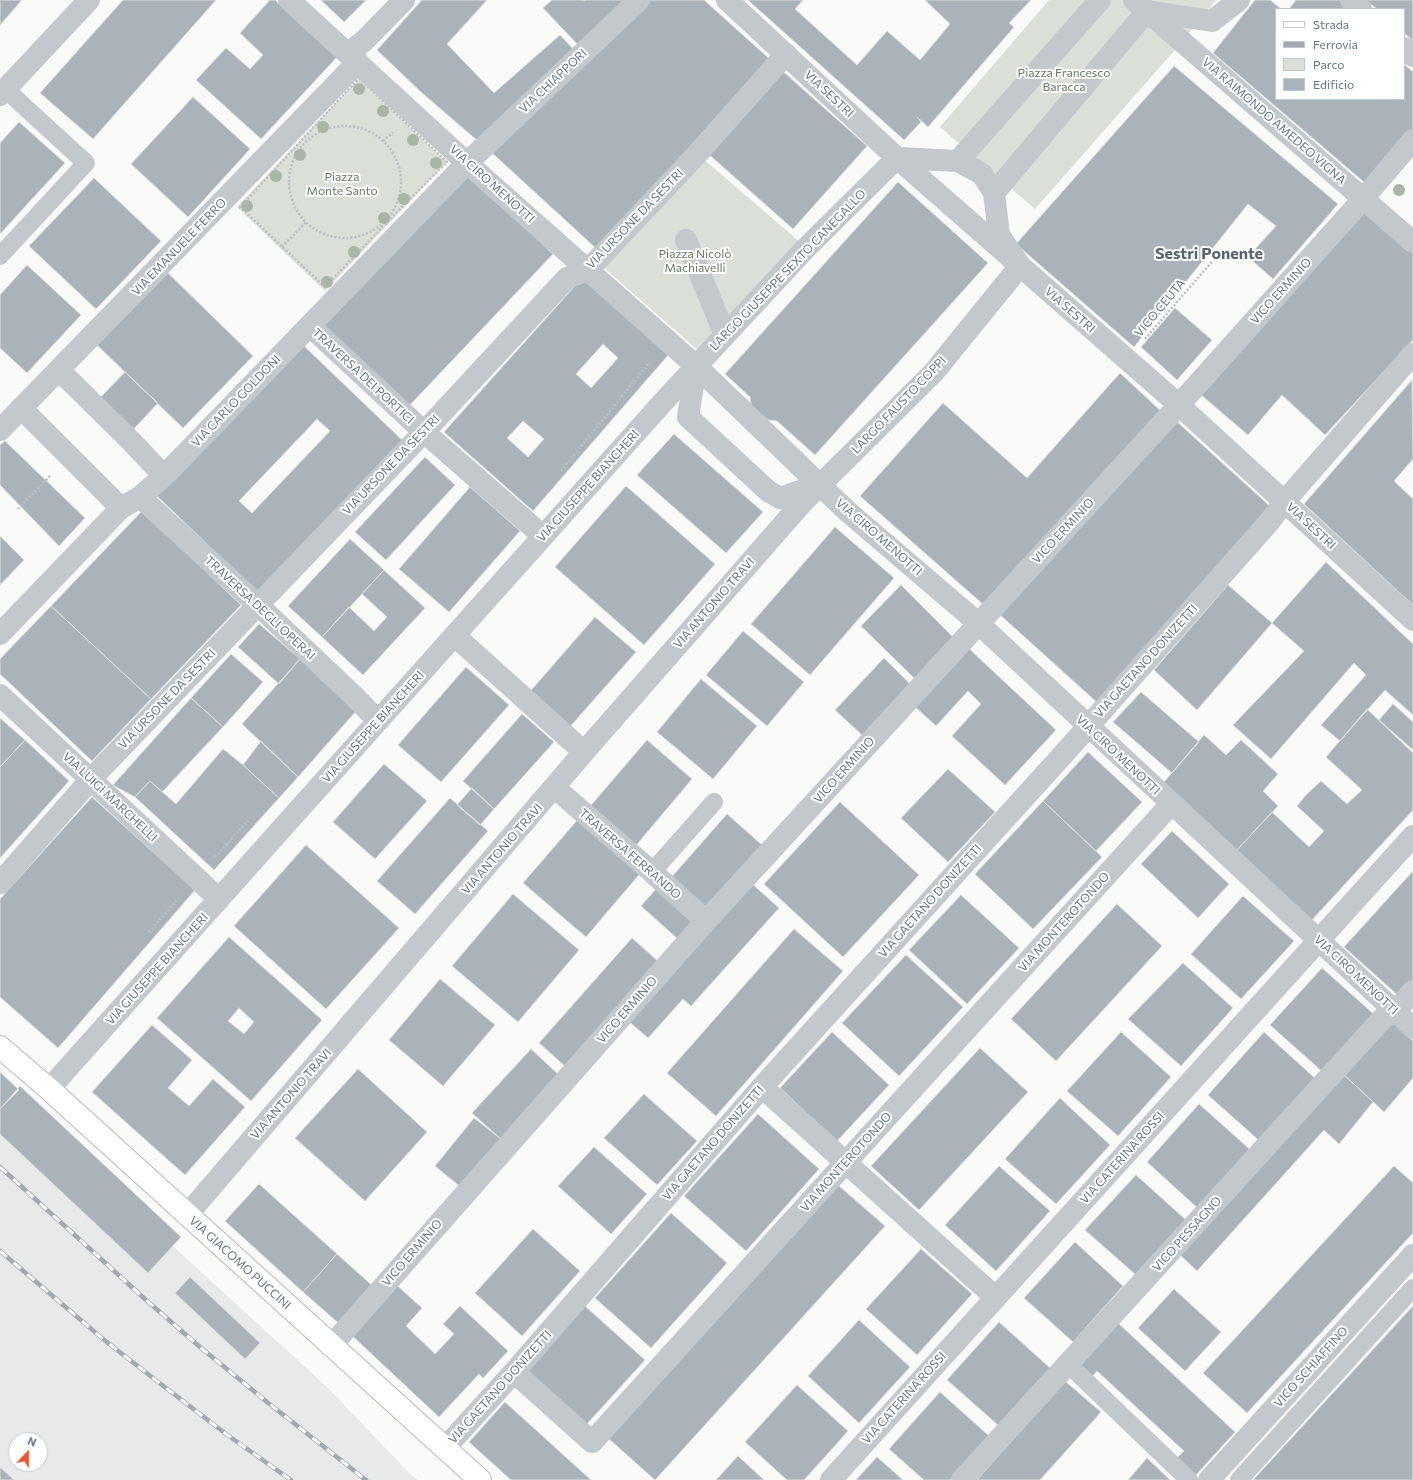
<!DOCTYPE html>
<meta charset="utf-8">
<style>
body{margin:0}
#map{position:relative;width:1413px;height:1480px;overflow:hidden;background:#fafaf8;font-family:Commissioner,sans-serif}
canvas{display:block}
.legend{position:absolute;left:1275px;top:8px;width:130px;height:92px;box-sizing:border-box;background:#fff;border:1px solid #c1c8cd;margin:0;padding:5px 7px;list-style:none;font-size:12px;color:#657683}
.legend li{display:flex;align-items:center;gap:8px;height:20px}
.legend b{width:20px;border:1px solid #c1c8cd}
.north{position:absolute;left:8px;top:1432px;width:40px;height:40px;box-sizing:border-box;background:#fff;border:1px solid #c1c8cd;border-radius:50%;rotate:22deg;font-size:11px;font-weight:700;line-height:16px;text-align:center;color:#657683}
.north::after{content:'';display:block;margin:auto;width:14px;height:18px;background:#e4572e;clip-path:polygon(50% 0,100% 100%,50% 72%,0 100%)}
</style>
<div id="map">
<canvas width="1413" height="1480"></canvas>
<ul class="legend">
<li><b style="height:5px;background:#fff"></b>Strada</li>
<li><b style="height:5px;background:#a2aab0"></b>Ferrovia</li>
<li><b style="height:11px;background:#dadfd7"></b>Parco</li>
<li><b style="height:11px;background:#aab3b9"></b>Edificio</li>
</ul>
<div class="north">N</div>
</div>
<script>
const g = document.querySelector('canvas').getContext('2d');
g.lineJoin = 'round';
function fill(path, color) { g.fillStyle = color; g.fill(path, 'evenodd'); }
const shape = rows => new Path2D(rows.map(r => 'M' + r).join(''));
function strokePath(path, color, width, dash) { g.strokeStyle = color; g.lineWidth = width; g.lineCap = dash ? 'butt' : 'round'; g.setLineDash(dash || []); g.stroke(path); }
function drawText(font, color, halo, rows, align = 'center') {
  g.font = font + ' Commissioner,sans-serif'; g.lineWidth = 4; g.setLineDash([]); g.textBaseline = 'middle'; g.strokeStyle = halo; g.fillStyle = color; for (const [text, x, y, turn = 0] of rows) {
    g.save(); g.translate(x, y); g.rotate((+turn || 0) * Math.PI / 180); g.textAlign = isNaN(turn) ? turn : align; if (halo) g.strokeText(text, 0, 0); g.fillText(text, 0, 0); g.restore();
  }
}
const built = shape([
 [0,1088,328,1388,410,1474,418,1480,12,1480,0,1468],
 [16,1440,40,1440,40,1464,16,1464]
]);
const green = shape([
 [1049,0,1216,0,1181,43,1035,209,940,127],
 [359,78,447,162,325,291,237,207],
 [701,157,801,243,700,352,602,266]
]);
const building = shape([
 [0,0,22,0,0,25,0,0],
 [123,0,216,0,93,139,40,93,123,0],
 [270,0,275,0,337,57,261,139,196,80,226,48,250,69,263,55,240,33,270,0],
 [321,0,366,0,344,22,321,0],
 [422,0,487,0,447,44,494,93,560,35,576,52,479,142,421,92,377,50,422,0],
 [552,0,583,0,585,1,586,0,632,0,581,48,543,8,552,0],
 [646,0,704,0,774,63,600,252,490,151,646,0],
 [748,0,803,0,795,9,857,65,887,31,920,60,950,24,925,0,1031,0,1009,23,1014,27,928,127,917,117,921,122,904,140,748,0],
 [1255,0,1270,0,1281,9,1276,9,1276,99,1404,99,1404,55,1407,58,1405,65,1413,72,1413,133,1371,188,1213,53,1255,0],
 [1296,0,1341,0,1351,9,1289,9,1296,0],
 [1366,0,1413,0,1413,41,1404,33,1404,9,1377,9,1366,0],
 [1174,66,1338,204,1273,279,1248,257,1276,226,1248,204,1134,347,1016,244,1174,66],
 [779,68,867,146,793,229,705,151,779,68],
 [193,97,250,149,188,217,131,164,193,97],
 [19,122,65,163,0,234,0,143,19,122],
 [468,175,553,254,408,407,323,327,468,175],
 [94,178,161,241,96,309,29,246,94,178],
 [898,182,988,263,815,455,777,421,769,420,758,415,751,404,750,397,725,374,898,182],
 [1364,204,1413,248,1413,340,1325,435,1282,395,1248,435,1200,394,1364,204],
 [27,265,81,315,27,373,0,348,0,295,27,265],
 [168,273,253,356,183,428,97,345,168,273],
 [583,277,669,354,533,511,444,432,583,277],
 [603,344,618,358,591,388,576,374,603,344],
 [523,421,544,439,528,457,507,438,523,421],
 [1175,308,1212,340,1177,380,1141,347,1175,308],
 [302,344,403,441,258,593,156,495,302,344],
 [317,419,330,431,252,513,239,501,317,419],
 [125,372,158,403,129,434,96,402,125,372],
 [1120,373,1163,413,985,606,860,496,943,403,1027,478,1120,373],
 [1412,380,1413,459,1394,481,1413,499,1413,605,1304,504,1412,380],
 [1174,419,1274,510,1100,705,998,613,1174,419],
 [674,434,763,512,726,553,637,475,674,434],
 [5,441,85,518,59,546,0,485,0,445,5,441],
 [425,457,455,485,386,560,355,532,425,457],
 [626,486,715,564,644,645,555,567,626,486],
 [470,487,520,531,449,612,399,569,470,487],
 [142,511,241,605,151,699,51,606,142,511],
 [835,527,894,578,810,675,751,624,835,527],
 [0,536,24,560,0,585,0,536],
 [350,539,384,570,322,637,288,606,350,539],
 [1326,562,1413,644,1413,715,1385,690,1340,741,1321,725,1366,675,1354,663,1271,759,1233,725,1304,651,1272,623,1326,562],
 [384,570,425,608,363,675,322,637,349,607,374,631,387,617,362,594,384,570],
 [901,585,954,638,914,678,861,626,901,585],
 [1228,585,1272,623,1197,710,1154,670,1228,585],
 [51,606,151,699,92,761,0,674,0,659,51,606],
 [595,617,636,652,567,730,527,695,595,617],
 [259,624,300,659,279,684,238,647,259,624],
 [743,631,804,682,767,726,706,675,743,631],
 [965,645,1056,730,1005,785,952,736,981,704,968,691,936,726,911,703,965,645],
 [231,654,263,682,223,727,191,698,231,654],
 [884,658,911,685,862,735,835,710,884,658],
 [300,659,357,710,298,777,242,724,300,659],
 [466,667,509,705,441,782,398,745,466,667],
 [701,679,757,726,713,779,657,732,701,679],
 [1141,692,1199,742,1172,773,1113,722,1141,692],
 [191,698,223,727,162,792,150,781,135,797,113,785,191,698],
 [1393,704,1413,722,1413,750,1379,720,1393,704],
 [1367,709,1413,753,1413,810,1311,921,1236,851,1272,812,1309,847,1324,831,1297,806,1306,795,1321,781,1347,804,1362,790,1326,757,1367,709],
 [522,714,554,742,494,809,463,781,522,714],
 [0,718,25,740,0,767,0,718],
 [1204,735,1226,755,1241,740,1278,774,1263,791,1278,806,1236,851,1164,782,1204,735],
 [25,740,69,781,0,858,0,767,25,740],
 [647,740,692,779,633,849,587,810,647,740],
 [261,741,298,777,279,798,243,765,261,741],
 [223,749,243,765,279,798,214,870,135,797,150,781,176,804,223,749],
 [1088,752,1142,802,1096,851,1043,801,1088,752],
 [384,764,427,801,375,859,333,822,384,764],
 [948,769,995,812,948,862,901,818,948,769],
 [472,788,494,809,480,825,457,805,472,788],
 [92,797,195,890,58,1048,0,997,0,899,92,797],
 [450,798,488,831,415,914,377,881,450,798],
 [1043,801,1102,857,1033,929,975,874,1043,801],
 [840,802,919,875,843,957,764,884,840,802],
 [727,814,762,845,704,911,669,880,727,814],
 [580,817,643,870,586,937,523,883,580,817],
 [1172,831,1229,884,1198,918,1141,864,1172,831],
 [306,845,399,928,326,1009,234,926,306,845],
 [1413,871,1413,985,1401,998,1344,947,1413,871],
 [749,881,779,908,691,1006,683,999,648,1038,626,1019,749,881],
 [657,888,695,923,679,940,641,906,657,888],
 [513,894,579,950,518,1022,452,966,513,894],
 [961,895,1019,948,967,1004,909,950,961,895],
 [1243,896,1294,941,1241,999,1191,954,1243,896],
 [1117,904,1162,946,1056,1061,1011,1019,1117,904],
 [794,929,843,971,716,1116,667,1073,794,929],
 [229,937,322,1020,251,1101,157,1018,229,937],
 [239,1008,254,1022,244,1034,228,1021,239,1008],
 [632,938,660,963,566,1067,539,1043,632,938],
 [906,955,963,1007,899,1076,842,1023,906,955],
 [1183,963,1233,1008,1181,1066,1128,1019,1183,963],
 [1322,968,1377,1017,1325,1074,1270,1025,1322,968],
 [440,979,495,1025,443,1086,389,1040,440,979],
 [1389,1019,1413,1041,1413,1078,1384,1112,1340,1071,1389,1019],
 [152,1025,192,1060,168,1088,189,1106,213,1079,245,1107,185,1175,92,1092,152,1025],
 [832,1032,889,1085,837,1141,780,1088,832,1032],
 [1121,1032,1171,1077,1118,1136,1067,1091,1121,1032],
 [1264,1032,1318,1081,1262,1143,1208,1095,1264,1032],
 [980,1048,1028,1092,919,1210,871,1166,980,1048],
 [531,1049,560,1076,502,1140,472,1113,531,1049],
 [358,1069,427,1132,365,1201,295,1138,358,1069],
 [1340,1071,1373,1102,1339,1144,1324,1130,1197,1271,1177,1252,1340,1071],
 [0,1072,19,1090,0,1109,0,1072],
 [20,1086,181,1237,148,1273,0,1134,0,1109,20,1086],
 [644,1094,697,1141,657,1185,604,1138,644,1094],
 [1060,1098,1110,1145,1056,1204,1005,1159,1060,1098],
 [1199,1104,1255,1154,1202,1212,1147,1162,1199,1104],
 [758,1114,819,1169,746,1251,684,1196,758,1114],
 [474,1118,502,1140,462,1188,435,1166,474,1118],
 [594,1147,647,1194,611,1234,558,1186,594,1147],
 [999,1166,1050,1211,996,1271,945,1225,999,1166],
 [1394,1166,1413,1183,1413,1233,1247,1413,1203,1373,1394,1166],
 [1136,1175,1186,1220,1136,1275,1085,1230,1136,1175],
 [259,1184,337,1254,303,1292,225,1221,259,1184],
 [838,1185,885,1226,655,1480,608,1438,838,1185],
 [671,1213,727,1263,651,1348,595,1298,671,1213],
 [533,1229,580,1271,522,1336,475,1293,533,1229],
 [1075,1242,1123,1286,1073,1342,1024,1298,1075,1242],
 [921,1249,972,1294,917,1355,866,1309,921,1249],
 [337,1254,376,1289,342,1326,303,1292,337,1254],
 [190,1277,260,1343,245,1359,175,1293,190,1277],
 [393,1282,422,1308,406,1326,435,1354,454,1334,443,1324,460,1306,508,1351,483,1378,479,1374,439,1417,347,1331,393,1282],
 [1174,1289,1221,1332,1185,1371,1138,1328,1174,1289],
 [585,1306,645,1360,586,1425,526,1372,585,1306],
 [1413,1306,1413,1480,1253,1480,1413,1306],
 [859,1320,910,1367,859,1423,808,1376,859,1320],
 [999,1322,1050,1368,998,1425,947,1380,999,1322],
 [1117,1322,1235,1432,1196,1475,1177,1458,1184,1451,1097,1371,1091,1378,1077,1365,1117,1322],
 [1065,1381,1101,1412,1040,1480,977,1480,1065,1381],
 [797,1385,848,1431,804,1480,787,1480,745,1442,797,1385],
 [940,1392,989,1436,950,1480,924,1480,889,1449,940,1392],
 [505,1402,591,1480,511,1480,469,1442,505,1402],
 [738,1456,764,1480,716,1480,738,1456],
 [877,1457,903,1480,856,1480,877,1457],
 [1147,1458,1170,1480,1128,1480,1147,1458],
 [0,1467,14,1480,0,1480,0,1467]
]);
const path = shape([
 [359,78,447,162,388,221,325,287,240,207,359,78],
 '289 182a56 56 0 1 1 112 0a56 56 0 1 1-112 0Z',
 [383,141,393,132],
 [282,247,306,222],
 [1145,339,1223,249],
 [561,471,650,362],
 [18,509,50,476],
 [215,857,248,821],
 [149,932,179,898]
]);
const service = shape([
 [0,256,86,163,5,89],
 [652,872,714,802],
 [1069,1365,1189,1480],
 [1239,1480,1413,1288]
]);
const pedestrian = shape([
 [727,0,897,158,1179,405,1413,620],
 [1134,0,1413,242],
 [1351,0,1361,9],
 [1404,48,1413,56],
 [467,163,639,0],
 [686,240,725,335],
 [1284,502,1413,354],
 [706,921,1179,405,1363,199,1413,140],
 [962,1480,1384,1017,1395,1012,1413,991],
 [1209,1480,1413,1255]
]);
const minor = shape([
 [348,53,364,41,404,0],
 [0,95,89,0],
 [310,326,424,432,543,536],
 [696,366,688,417,768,491,780,498,821,484],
 [59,370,131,441,164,476],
 [21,408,121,508],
 [0,430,358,62],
 [140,497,258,605,358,700,378,721],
 [0,634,121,508,140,497,164,476,467,163],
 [455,636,584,752],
 [0,695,219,899],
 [0,883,91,779,424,432,567,278,588,270,699,152,786,54],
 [762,1087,995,1297],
 [331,1346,706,921,652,872,555,788],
 [514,1372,592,1442,1171,804],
 [445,1448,514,1372,762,1087,1069,748,1270,521,1284,502],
 [831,1480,1413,836]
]);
const tertiary = shape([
 [289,0,467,163,696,366,847,511,978,623,1413,1028],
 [958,161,1100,0],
 [994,193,1147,11,1212,21,1239,0],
 [49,1089,664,401,806,248,897,158,958,161,982,174,994,193,999,235,1020,266,934,372,802,503,774,535,584,752,187,1215]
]);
const primary = shape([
 [0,1047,49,1089,480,1480]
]);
const rail = shape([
 [0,1167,146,1300,200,1347,267,1402,366,1480],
 [0,1251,103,1339,153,1378,226,1434,291,1480]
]);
const trees = [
 [359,89],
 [383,111],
 [323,127],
 [413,140],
 [300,155],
 [436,163],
 [276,176],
 [1399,190],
 [404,199],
 [247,206],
 [384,218],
 [354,252],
 [327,282]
];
const parkNames = [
 ["Piazza Francesco",1064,73],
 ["Baracca",1064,87],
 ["Piazza",342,177],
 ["Monte Santo",342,191],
 ["Piazza Nicolò",695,254],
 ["Machiavelli",695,268]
];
const streetNames = [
 ["VIA CHIAPPORI",553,81,-43],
 ["VIA SESTRI",829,94,43],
 ["VIA RAIMONDO AMEDEO VIGNA",1274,121,41],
 ["VIA CIRO MENOTTI",492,184,42],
 ["VIA URSONE DA SESTRI",635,219,-46],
 ["VIA EMANUELE FERRO",179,247,-46],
 ["LARGO GIUSEPPE SEXTO CANEGALLO",788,270,-46],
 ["VICO ERMINIO",1281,291,-48],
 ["VICO CEUTA",1160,308,-50],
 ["VIA SESTRI",1070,310,41],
 ["TRAVERSA DEI PORTICI",363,376,43],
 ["VIA CARLO GOLDONI",236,401,-46],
 ["LARGO FAUSTO COPPI",899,405,-46],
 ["VIA URSONE DA SESTRI",391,465,-46],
 ["VIA GIUSEPPE BIANCHERI",588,486,-48],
 ["VIA SESTRI",1311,526,43],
 ["VICO ERMINIO",1063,531,-47],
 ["VIA CIRO MENOTTI",879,537,41],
 ["VIA ANTONIO TRAVI",714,603,-49],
 ["TRAVERSA DEGLI OPERAI",260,608,43],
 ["VIA GAETANO DONIZETTI",1146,661,-48],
 ["VIA URSONE DA SESTRI",167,699,-46],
 ["VIA GIUSEPPE BIANCHERI",373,727,-48],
 ["VIA CIRO MENOTTI",1118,755,43],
 ["VICO ERMINIO",844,770,-48],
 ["VIA LUIGI MARCHELLI",110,797,43],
 ["VIA ANTONIO TRAVI",502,849,-49],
 ["TRAVERSA FERRANDO",630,854,41],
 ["VIA GAETANO DONIZETTI",930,901,-48],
 ["VIA MONTEROTONDO",1064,922,-48],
 ["VIA GIUSEPPE BIANCHERI",157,969,-48],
 ["VIA CIRO MENOTTI",1356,975,43],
 ["VICO ERMINIO",627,1010,-49],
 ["VIA ANTONIO TRAVI",291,1094,-49],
 ["VIA GAETANO DONIZETTI",713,1143,-49],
 ["VIA CATERINA ROSSI",1122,1158,-48],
 ["VIA MONTEROTONDO",846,1162,-48],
 ["VICO PESSAGNO",1187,1234,-48],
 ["VICO ERMINIO",412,1253,-49],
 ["VIA GIACOMO PUCCINI",240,1263,42],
 ["VICO SCHIAFFINO",1311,1367,-48],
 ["VIA GAETANO DONIZETTI",500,1387,-48],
 ["VIA CATERINA ROSSI",904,1398,-48]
];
const districtNames = [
 ["Sestri Ponente",1209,254]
];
fill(built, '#e8e9e9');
fill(green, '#dadfd7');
fill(building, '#aab3b9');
strokePath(building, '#dcdcda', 1);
strokePath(primary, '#b5babe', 24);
strokePath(path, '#bbbfc2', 2.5, [2, 2]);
strokePath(service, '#c3c8cc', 18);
strokePath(pedestrian, '#c3c8cc', 22);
strokePath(minor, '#c3c8cc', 22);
strokePath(tertiary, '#c3c8cc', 22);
strokePath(primary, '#fff', 22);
strokePath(rail, '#a2aab0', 4.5);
strokePath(rail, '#fff', 3, [9]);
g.fillStyle = '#aab4a7';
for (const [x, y] of trees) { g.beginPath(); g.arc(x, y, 6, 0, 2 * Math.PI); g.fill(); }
drawText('12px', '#687a64', '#fff', parkNames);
drawText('12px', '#657683', '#fff', streetNames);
drawText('bold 16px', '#57646e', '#fff', districtNames);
</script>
